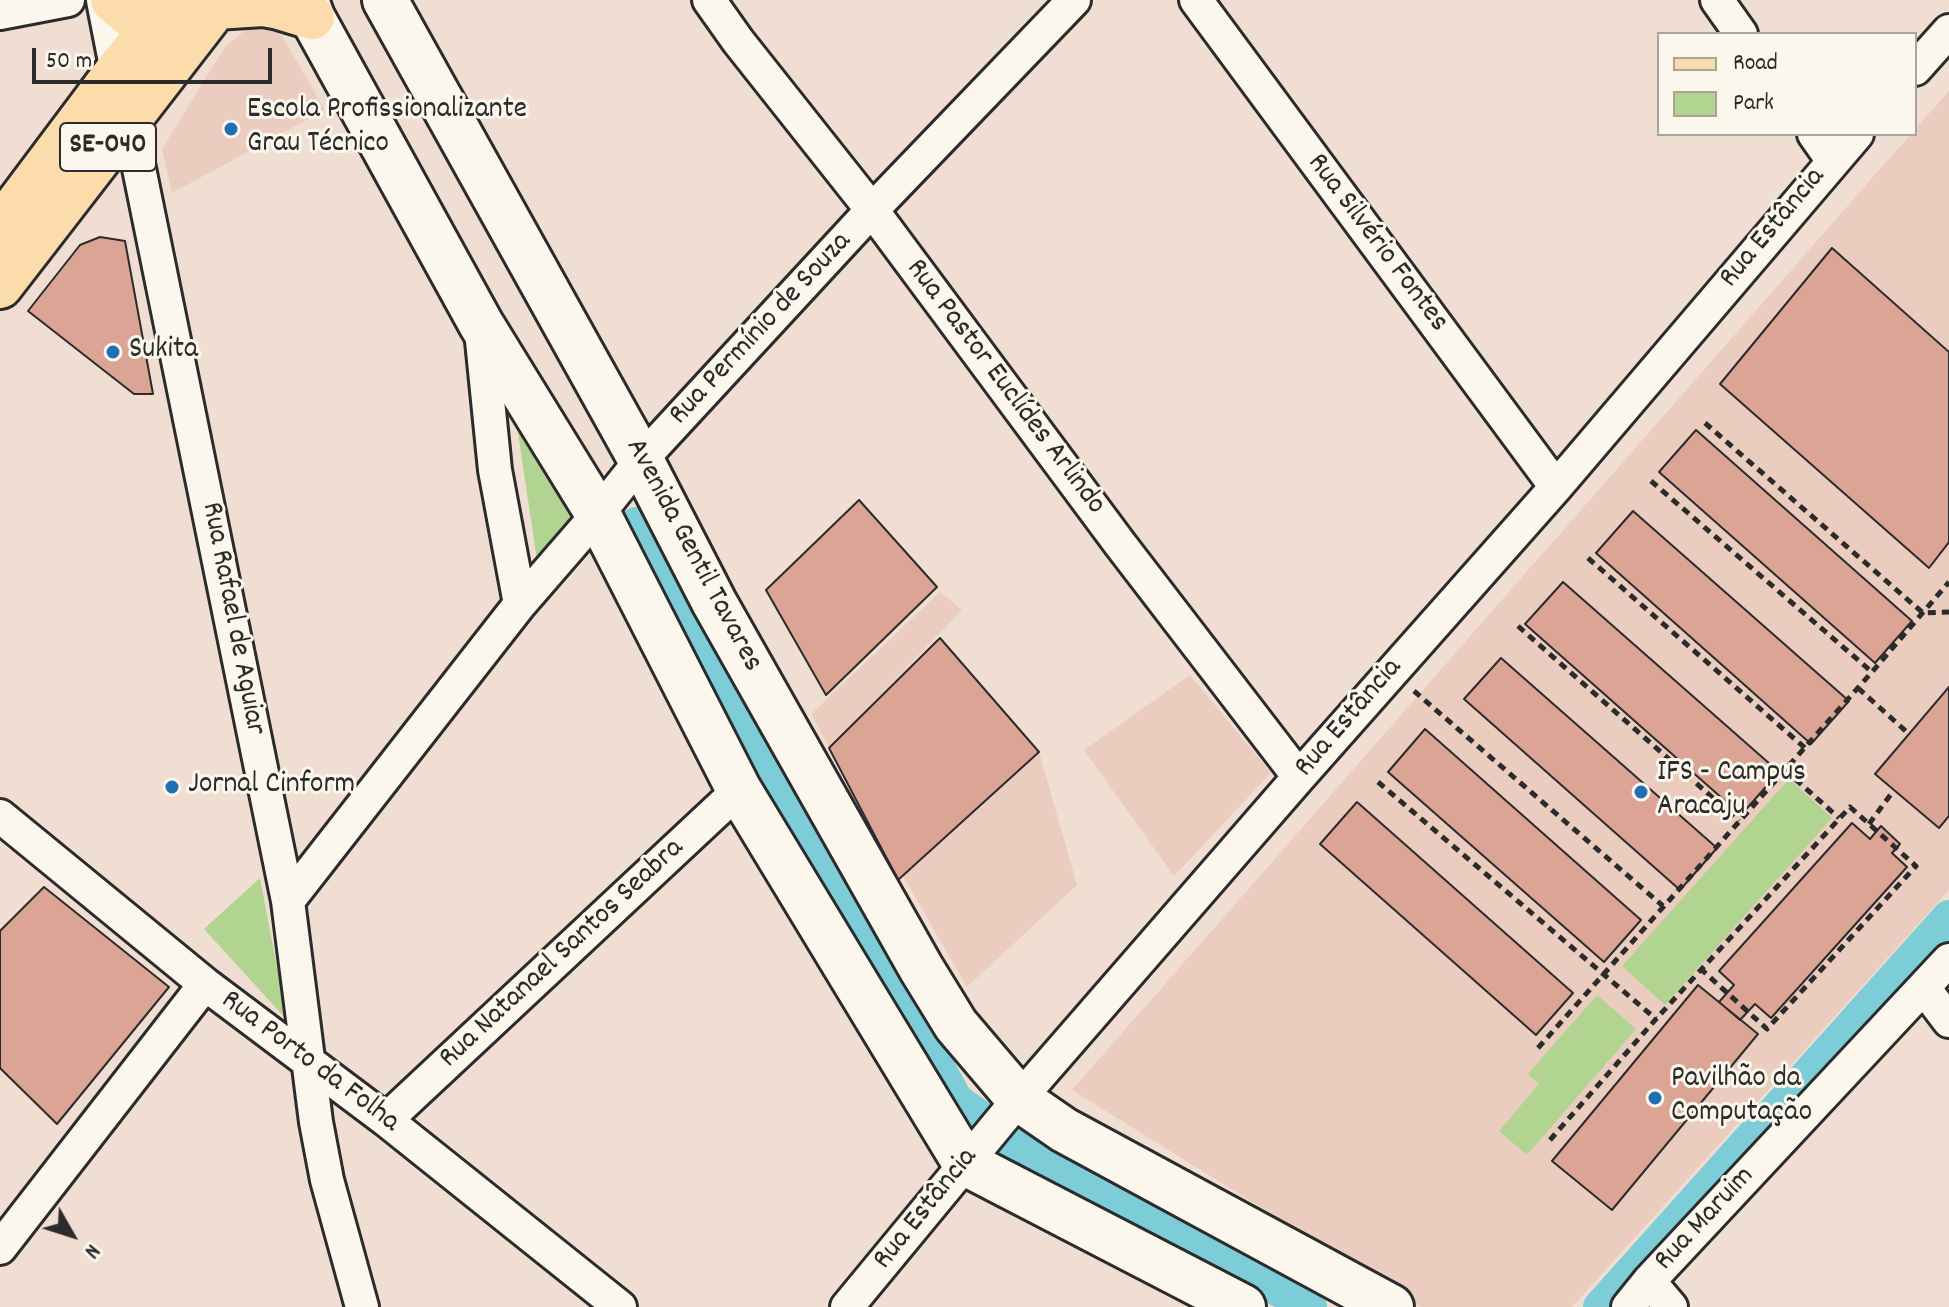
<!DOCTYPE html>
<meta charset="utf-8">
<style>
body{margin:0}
#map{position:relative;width:1949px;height:1307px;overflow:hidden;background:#f1ded2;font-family:Dekko,sans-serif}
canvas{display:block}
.legend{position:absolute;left:1657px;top:32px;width:260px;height:104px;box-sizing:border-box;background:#fbf7ec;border:2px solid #a8a59f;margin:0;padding:10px 14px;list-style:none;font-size:24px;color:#2b2b2b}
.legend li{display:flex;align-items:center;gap:16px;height:40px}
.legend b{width:40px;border:2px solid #a8a59f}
.north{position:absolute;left:32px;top:1195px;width:80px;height:80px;-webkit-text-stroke:6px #fbf7ec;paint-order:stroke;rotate:129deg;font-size:22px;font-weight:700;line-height:32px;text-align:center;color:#2b2b2b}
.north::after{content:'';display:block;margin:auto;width:28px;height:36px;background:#2b2b2b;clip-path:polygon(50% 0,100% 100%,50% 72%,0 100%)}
.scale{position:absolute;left:32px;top:48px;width:240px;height:36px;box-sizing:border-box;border:4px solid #2b2b2b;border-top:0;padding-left:10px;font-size:24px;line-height:28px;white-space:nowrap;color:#2b2b2b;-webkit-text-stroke:6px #fbf7ec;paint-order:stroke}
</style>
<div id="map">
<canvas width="1949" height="1307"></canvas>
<ul class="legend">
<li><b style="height:10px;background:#fddcac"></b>Road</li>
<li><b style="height:22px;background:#b1d590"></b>Park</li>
</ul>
<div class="north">N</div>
<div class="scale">50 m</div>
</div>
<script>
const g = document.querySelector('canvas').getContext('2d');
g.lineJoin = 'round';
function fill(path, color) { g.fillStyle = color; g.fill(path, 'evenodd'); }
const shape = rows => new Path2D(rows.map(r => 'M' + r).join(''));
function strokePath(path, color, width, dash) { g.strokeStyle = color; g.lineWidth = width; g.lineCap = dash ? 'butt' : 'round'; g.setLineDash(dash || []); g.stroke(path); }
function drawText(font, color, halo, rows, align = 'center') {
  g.font = font + ' Dekko,sans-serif'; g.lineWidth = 6; g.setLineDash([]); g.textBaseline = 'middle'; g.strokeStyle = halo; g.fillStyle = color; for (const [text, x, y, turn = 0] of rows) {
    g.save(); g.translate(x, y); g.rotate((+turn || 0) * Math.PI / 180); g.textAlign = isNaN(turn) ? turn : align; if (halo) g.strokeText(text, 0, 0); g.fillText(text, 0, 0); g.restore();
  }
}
const built = shape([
 [257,27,275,29,282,36,325,110,172,193,162,149,225,47,245,30],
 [1949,91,1949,890,1572,1307,1421,1307,1072,1090,1895,152,1911,134,1915,134,1915,129],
 [940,592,962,610,829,748,811,714],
 [1190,675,1271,773,1174,876,1084,750],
 [1039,752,1077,885,967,987,903,876]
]);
const green = shape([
 [510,379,587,516,539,574],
 [1789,779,1832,818,1665,1005,1622,966],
 [260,878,287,1020,204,929],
 [1597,995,1636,1029,1527,1155,1499,1131,1539,1084,1528,1074]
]);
const canal = shape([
 [636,524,956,1100,1024,1149,1310,1307],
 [1600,1307,1949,917]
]);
const building = shape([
 [100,237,125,241,153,394,134,394,28,311,80,245,100,237],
 [1832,248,1949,352,1949,542,1929,568,1720,384,1832,248],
 [1696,430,1912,621,1875,663,1659,472,1696,430],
 [859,500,937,587,826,695,766,590,859,500],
 [1633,511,1849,701,1811,744,1596,553,1633,511],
 [1563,582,1779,772,1741,815,1525,624,1563,582],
 [940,638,1039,752,898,880,829,748,940,638],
 [1501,658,1717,848,1680,890,1464,699,1501,658],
 [1949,687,1949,816,1939,828,1875,774,1949,687],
 [1425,729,1641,920,1604,962,1388,772,1425,729],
 [1357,802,1573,993,1536,1035,1320,844,1357,802],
 [1852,823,1870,839,1881,826,1900,844,1892,853,1907,867,1771,1018,1755,1004,1740,1020,1719,1002,1734,985,1719,971,1852,823],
 [44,887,169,987,57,1124,0,1068,0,931,44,887],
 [1698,985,1758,1034,1612,1210,1552,1161,1698,985]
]);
const path = shape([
 [1705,423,1923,613,1949,612],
 [1651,481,1872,672],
 [1588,558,1805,748],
 [1518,626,1739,821],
 [1858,688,1909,734],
 [1414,691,1663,906],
 [1785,770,1839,818],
 [1378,782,1656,1019],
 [1869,824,1894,790],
 [1538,1048,1872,672,1949,582],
 [1550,1140,1656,1019,1850,807,1916,866,1767,1029,1702,970]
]);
const minor = shape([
 [709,0,738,41,872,210,1120,544,1299,777],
 [1196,0,1556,487],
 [1717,0,1741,34],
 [0,13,68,0],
 [1915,69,1949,31],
 [129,119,288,901,316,1122,327,1180,362,1307],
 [1814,134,1833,161],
 [481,331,495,470,520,604],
 [0,816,205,984,386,1120,620,1307],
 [288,901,520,604,598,514,641,460,872,210,1074,0],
 [1924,988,1949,1021],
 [386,1120,739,790],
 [0,1248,205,984],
 [1649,1281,1671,1307],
 [847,1307,1013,1106,1299,777,1556,487,1857,134],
 [1628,1307,1649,1281,1949,960]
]);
const tertiary = shape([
 [107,0,125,92]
]);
const secondary = shape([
 [306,0,312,17,481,324,598,514,739,790,965,1163,1243,1307],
 [385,0,641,460,714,602,921,968,956,1025,1019,1099,1064,1130,1391,1307]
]);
const primary = shape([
 [113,0,131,15,162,17],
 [215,7,263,4,279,7,312,17],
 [0,228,120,68,176,0],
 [0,286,221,0]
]);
const markers = [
 [231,129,8,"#1f6fb2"],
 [113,352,8,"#1f6fb2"],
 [172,787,8,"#1f6fb2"],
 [1641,792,8,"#1f6fb2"],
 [1655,1098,8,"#1f6fb2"]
];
const shields = [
 [108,147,96]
];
const shieldNames = [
 ["SE-040",108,147]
];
const poiNames = [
 ["Escola Profissionalizante",247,112],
 ["Grau Técnico",247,146],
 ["Sukita",129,352],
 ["IFS - Campus",1657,775],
 ["Aracaju",1657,809],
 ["Jornal Cinform",188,787],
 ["Pavilhão da",1671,1081],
 ["Computação",1671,1115]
];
const streetNames = [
 ["Rua Estância",1774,229,-50],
 ["Rua Silvério Fontes",1376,244,53],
 ["Rua Permínio de Souza",762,330,-47],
 ["Rua Pastor Euclídes Arlindo",1004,388,53],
 ["Avenida Gentil Tavares",692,556,62],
 ["Rua Rafael de Aguiar",231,619,79],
 ["Rua Estância",1350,719,-49],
 ["Rua Natanael Santos Seabra",563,955,-43],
 ["Rua Porto da Folha",309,1063,37],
 ["Rua Estância",927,1210,-51],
 ["Rua Maruim",1706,1220,-47]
];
fill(built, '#eacdbf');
fill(green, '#b1d590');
strokePath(canal, '#7dcdd8', 34);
fill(building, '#dba494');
strokePath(building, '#2b2b2b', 2);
strokePath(minor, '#2b2b2b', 38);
strokePath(tertiary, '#2b2b2b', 46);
strokePath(secondary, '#2b2b2b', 50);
strokePath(primary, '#2b2b2b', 50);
strokePath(path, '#2b2b2b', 5, [8, 6]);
strokePath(minor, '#fbf7ec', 32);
strokePath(tertiary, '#fbf7ec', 40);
strokePath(secondary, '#fbf7ec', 44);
strokePath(primary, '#fddcac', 44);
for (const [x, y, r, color] of markers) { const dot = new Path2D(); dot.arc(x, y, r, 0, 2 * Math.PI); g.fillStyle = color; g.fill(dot); strokePath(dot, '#fbf7ec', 3); }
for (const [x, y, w] of shields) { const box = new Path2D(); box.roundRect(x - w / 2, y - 24, w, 48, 6); g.fillStyle = '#fbf7ec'; g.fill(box); strokePath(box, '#2b2b2b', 2); }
drawText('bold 28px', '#2b2b2b', null, shieldNames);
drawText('30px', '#2b2b2b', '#fbf7ec', poiNames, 'left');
drawText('30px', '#2b2b2b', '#fbf7ec', streetNames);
</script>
